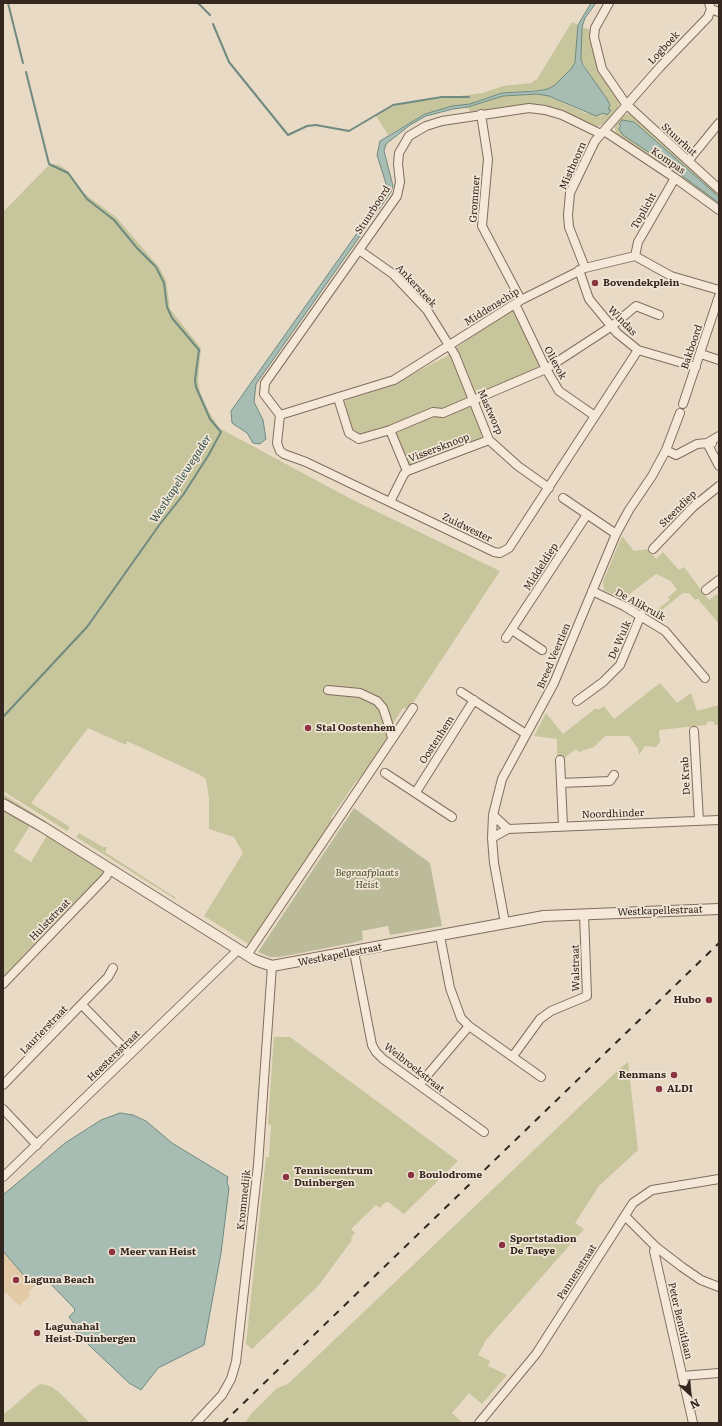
<!DOCTYPE html>
<style>
body{margin:0}
#map{position:relative;width:722px;height:1426px;overflow:hidden;background:#e9dac6;font-family:Literata,serif}
canvas{display:block}
.frame{position:absolute;inset:0;border:4px solid #342720;pointer-events:none}
.north{position:absolute;left:670px;top:1374px;width:40px;height:40px;-webkit-text-stroke:3px #f1e5d5;paint-order:stroke;rotate:154deg;font-size:11px;font-weight:700;line-height:16px;text-align:center;color:#342720}
.north::after{content:'';display:block;margin:auto;width:14px;height:18px;background:#342720;clip-path:polygon(50% 0,100% 100%,50% 72%,0 100%)}
</style>
<div id="map">
<canvas width="722" height="1426"></canvas>
<div class="frame"></div>
<div class="north">N</div>
</div>
<script>
const g = document.querySelector('canvas').getContext('2d');
g.lineJoin = 'round';
function fill(path, color) { g.fillStyle = color; g.fill(path, 'evenodd'); }
const shape = rows => new Path2D(rows.map(r => 'M' + r).join(''));
function strokePath(path, color, width, dash) { g.strokeStyle = color; g.lineWidth = width; g.lineCap = dash ? 'butt' : 'round'; g.setLineDash(dash || []); g.stroke(path); }
function drawText(font, color, halo, rows, align = 'center') {
  g.font = font + ' Literata,serif'; g.lineWidth = 3.5; g.setLineDash([]); g.textBaseline = 'middle'; g.strokeStyle = halo; g.fillStyle = color; for (const [text, x, y, turn = 0] of rows) {
    g.save(); g.translate(x, y); g.rotate((+turn || 0) * Math.PI / 180); g.textAlign = isNaN(turn) ? turn : align; if (halo) g.strokeText(text, 0, 0); g.fillText(text, 0, 0); g.restore();
  }
}
const green = shape([
 [572,22,578,25,575,62,572,68,555,85,548,89,502,93,470,104,452,106,425,114,388,135,376,116,380,112,398,104,483,93,503,86,531,83,537,79],
 [582,27,591,30,618,99,619,104,617,109,604,124,596,127,528,106,470,112,468,107,493,98,503,96,537,94,549,96,585,113,601,116,608,109,581,59],
 [627,114,635,115,719,191,719,197,657,142,626,121,619,124,623,135,665,163,719,203,719,207,618,138,614,126,621,117],
 [52,164,60,165,69,172,85,194,116,217,159,267,166,280,170,309,201,348,198,380,200,392,209,412,219,428,351,499,500,571,409,709,403,708,392,725,393,732,368,768,355,783,331,818,334,821,250,945,204,916,243,853,234,837,209,829,209,799,206,779,200,775,127,741,126,745,88,728,31,803,70,827,67,831,3,791,3,212,47,167],
 [511,310,515,311,541,368,475,396,457,347],
 [449,355,452,356,482,432,481,439,409,467,393,424,358,435,353,431,344,401,388,387],
 [622,536,634,551,649,549,656,559,663,552,679,570,684,567,709,600,717,594,719,597,719,624,698,599,695,600,689,593,683,593,654,616,651,614,670,600,668,597,677,590,671,581,656,574,623,599,604,590,603,582],
 [660,683,677,703,691,693,697,711,719,705,719,725,714,725,714,722,708,721,706,725,659,730,660,742,656,747,645,746,639,755,638,749,629,736,605,736,594,747,579,752,576,749,562,760,557,759,557,739,534,736,546,713,563,734,596,708,598,710,604,706,614,719],
 [3,794,64,833,61,834,3,800],
 [3,808,31,824,14,851,31,862,48,834,102,868,103,873,103,876,3,980],
 [79,833,103,847,107,847,105,852,176,898,175,899,76,837],
 [274,1037,290,1037,458,1161,404,1214,388,1202,384,1203,380,1208,376,1205,351,1229,355,1233,351,1238,352,1240,319,1285,252,1349,246,1344,266,1157,269,1157,271,1125,268,1124],
 [628,1062,638,1150,599,1186,575,1223,584,1229,486,1340,478,1355,490,1361,488,1366,507,1375,482,1404,469,1393,452,1413,463,1423,245,1423,251,1414,277,1388,288,1384,616,1072],
 [42,1384,52,1387,60,1393,90,1423,7,1423,3,1419,3,1415,38,1385]
]);
const sand = shape([
 [3,1251,26,1278,35,1285,28,1293,30,1296,19,1306,7,1293,3,1296]
]);
const cemetery = shape([
 [354,808,430,863,442,926,390,935,388,926,362,931,363,940,352,943,280,957,270,957,258,952]
]);
const water = shape([
 [591,3,596,3,585,18,582,27,581,59,583,65,607,99,610,105,608,109,611,110,607,115,604,113,596,116,549,96,537,94,503,96,468,107,453,109,426,116,410,125,386,144,384,151,393,186,391,192,256,384,254,402,263,420,266,439,260,444,253,443,247,433,232,423,231,411,387,191,387,187,377,155,380,141,425,114,452,106,470,104,502,93,536,91,548,89,555,85,572,68,575,62,578,25,591,3],
 [622,120,634,122,657,142,719,197,719,203,665,163,623,135,619,129,621,126,619,124,622,120],
 [120,1113,133,1115,146,1121,172,1143,228,1177,227,1183,229,1188,221,1253,204,1345,158,1368,141,1390,129,1383,73,1330,76,1326,69,1317,75,1311,74,1308,44,1277,35,1285,26,1278,3,1251,3,1195,65,1143,101,1120,120,1113]
]);
const stream = shape([
 [8,3,23,63],
 [198,3,210,15],
 [213,24,229,62,288,135,307,126,316,125,349,131,393,105,442,97,469,97],
 [3,717,87,627,160,524,183,495,208,456,221,432,210,419,196,387,195,380,199,350,172,318,167,307,164,283,156,267,137,248,114,220,87,199,68,173,49,164,26,72]
]);
const minor = shape([
 [609,3,595,28,594,37,602,69,626,104,719,189],
 [711,9,719,12],
 [481,114,488,159,482,226,521,300],
 [604,131,675,178,719,210],
 [688,161,719,123],
 [359,250,393,274,427,310,455,355,489,440,518,466,549,488],
 [635,256,638,242,675,178],
 [585,268,569,227,568,215,570,193,595,141,660,67,708,17,711,9,709,3],
 [579,270,589,299,617,333,638,350,696,367],
 [515,304,546,369,559,391,595,416],
 [701,354,719,360],
 [338,398,349,433,359,439,390,430,433,412,443,413,546,369,612,326,636,306,659,315],
 [683,404,719,296],
 [280,415,264,394,265,383,397,196,400,182,398,164,399,153,409,136,426,126,442,121,529,108,545,110,562,115,601,134],
 [280,415,277,443,280,451,284,454,306,462,494,552,500,553,509,548,638,350],
 [280,415,394,380,521,300,585,268,635,256,671,276,719,290],
 [390,430,407,471],
 [712,443,707,443,719,466],
 [666,450,676,455,697,444,707,443,719,436],
 [563,498,616,534],
 [390,502,404,474,407,471,489,440],
 [653,549,693,507,719,486],
 [706,590,719,580],
 [592,591,624,606,665,631,705,678],
 [512,630,542,650],
 [506,638,586,516],
 [328,690,360,693,377,701,383,708,387,720,392,738],
 [461,692,526,734],
 [577,701,603,682,620,665,641,615],
 [694,731,699,821],
 [560,760,563,826],
 [385,773,452,817],
 [561,783,610,781,614,775],
 [416,792,474,700],
 [493,815,508,829],
 [492,838,508,829,719,820],
 [505,923,494,863,492,838,493,815,502,779,554,683,616,534,629,510,652,476,666,450,680,413],
 [440,936,450,988,461,1018,469,1026,541,1077],
 [354,952,372,1045,376,1052,383,1059,484,1132],
 [247,955,413,708],
 [3,984,106,877,110,870],
 [82,1005,130,1054],
 [513,1056,540,1019,551,1011,587,996,584,914],
 [3,1085,108,977,113,968],
 [419,1085,469,1026],
 [3,1109,37,1145],
 [3,1177,238,950],
 [625,1216,656,1247,682,1267,701,1280,719,1287],
 [656,1247,654,1251,693,1423],
 [682,1376,719,1373],
 [196,1423,222,1395,231,1379,236,1362,258,1165,272,966],
 [479,1423,536,1354,633,1203,652,1190,719,1179]
]);
const tertiary = shape([
 [3,804,43,827,255,960,272,966,544,916,719,909]
]);
const rail = shape([
 [223,1423,719,943]
]);
const markers = [
 [595,283,4,"#8b3441"],
 [308,728,4,"#8b3441"],
 [709,1000,4,"#8b3441"],
 [674,1075,4,"#8b3441"],
 [659,1089,4,"#8b3441"],
 [411,1175,4,"#8b3441"],
 [286,1177,4,"#8b3441"],
 [502,1245,4,"#8b3441"],
 [112,1252,4,"#8b3441"],
 [16,1280,4,"#8b3441"],
 [37,1333,4,"#8b3441"]
];
const streetNames = [
 ["Logboek",664,48,-47],
 ["Stuurhut",679,140,42],
 ["Kompas",668,161,34],
 ["Misthoorn",573,166,-66],
 ["Grommer",475,199,-86],
 ["Stuurboord",373,210,-57],
 ["Toplicht",644,211,-60],
 ["Ankersteek",416,286,47],
 ["Middenschip",492,307,-32],
 ["Windas",622,321,46],
 ["Bakboord",692,347,-71],
 ["Olierok",555,363,62],
 ["Mastworp",490,412,66],
 ["Vissersknoop",439,448,-21],
 ["Steendiep",678,509,-45],
 ["Zuidwester",467,528,26],
 ["Middeldiep",541,567,-57],
 ["De Alikruik",640,605,29],
 ["De Wulk",620,640,-66],
 ["Breed Veertien",554,656,-67],
 ["Oostenhem",437,740,-57],
 ["De Krab",686,776,-93],
 ["Noordhinder",613,814,-2],
 ["Westkapellestraat",660,911,-2],
 ["Hulststraat",50,920,-46],
 ["Westkapellestraat",340,955,-11],
 ["Walstraat",576,968,-91],
 ["Laurierstraat",44,1030,-46],
 ["Heestersstraat",114,1056,-44],
 ["Weibroekstraat",414,1068,38],
 ["Krommedijk",244,1200,-84],
 ["Pannenstraat",577,1272,-57],
 ["Peter Benoitlaan",680,1321,77]
];
const poiNames = [
 ["Bovendekplein",603,283],
 ["Stal Oostenhem",316,728],
 ["Hubo",701,1000,"right"],
 ["Renmans",666,1075,"right"],
 ["ALDI",667,1089],
 ["Tenniscentrum",294,1171],
 ["Duinbergen",294,1183],
 ["Boulodrome",419,1175],
 ["Sportstadion",510,1239],
 ["De Taeye",510,1251],
 ["Meer van Heist",120,1252],
 ["Laguna Beach",24,1280],
 ["Lagunahal",45,1327],
 ["Heist-Duinbergen",45,1339]
];
const parkNames = [
 ["Begraafplaats",367,873],
 ["Heist",367,885]
];
const waterNames = [
 ["Westkapellewegader",181,479,-57]
];
fill(green, '#c6c59b');
fill(sand, '#e2caa6');
fill(cemetery, '#bcbb99');
fill(water, '#a7bdb3');
strokePath(water, '#6f8a80', 1);
strokePath(stream, '#6f8a80', 2);
strokePath(minor, '#826c5e', 10);
strokePath(tertiary, '#826c5e', 12);
strokePath(minor, '#f5e8d8', 8);
strokePath(tertiary, '#f5e8d8', 10);
strokePath(rail, '#342720', 2, [7, 7]);
for (const [x, y, r, color] of markers) { const dot = new Path2D(); dot.arc(x, y, r, 0, 2 * Math.PI); g.fillStyle = color; g.fill(dot); strokePath(dot, '#f1e5d5', 1.5); }
drawText('10px', '#342720', '#f1e5d5', streetNames);
drawText('bold 10px', '#342720', '#f1e5d5', poiNames, 'left');
drawText('italic 10px', '#4a4e29', '#f1e5d5', parkNames);
drawText('italic 11px', '#31524b', '#f1e5d5', waterNames);
</script>
